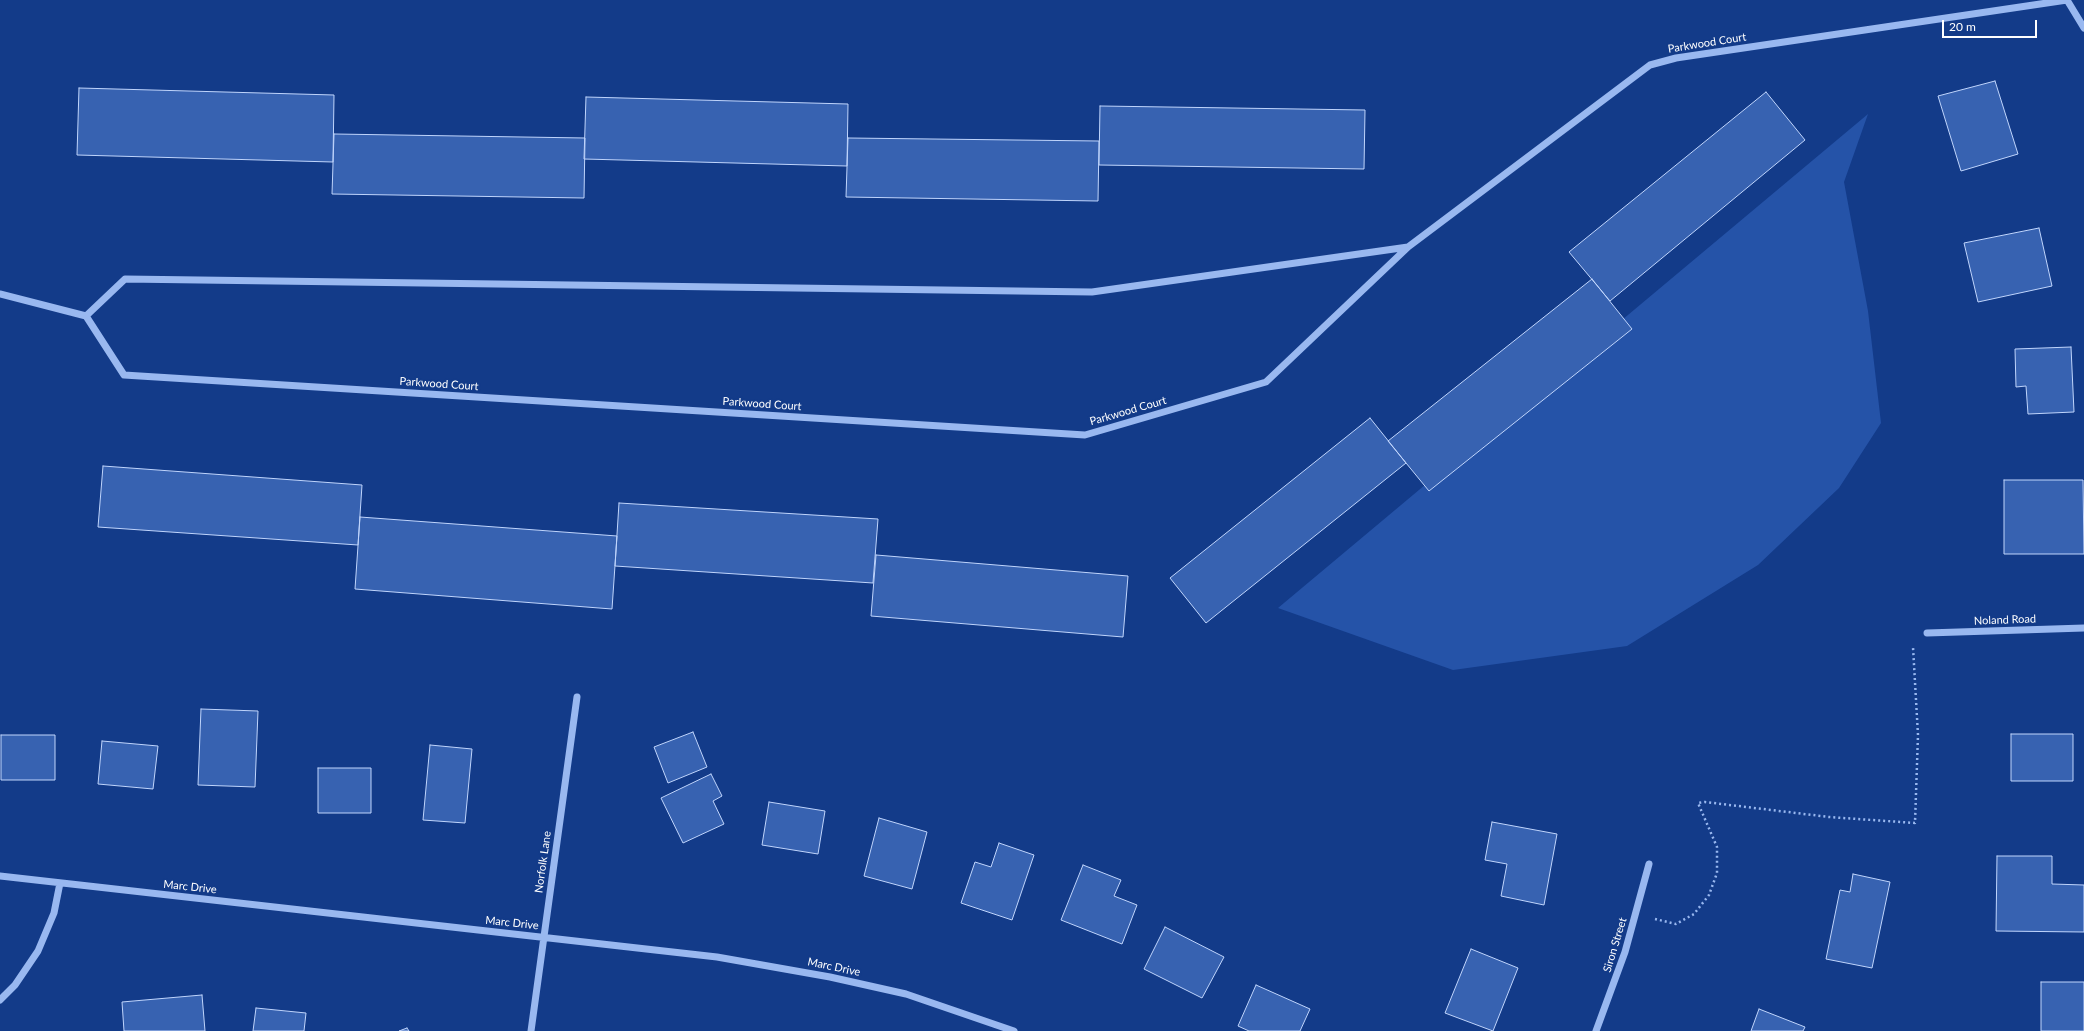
<!DOCTYPE html>
<style>
body{margin:0}
#map{position:relative;width:2084px;height:1031px;overflow:hidden;background:#133b89;font-family:Lato,sans-serif}
canvas{display:block}
.scale{position:absolute;left:1942px;top:20px;width:95px;height:18px;box-sizing:border-box;border:2px solid #fff;border-top:0;padding-left:5px;font-size:12px;line-height:14px;white-space:nowrap;color:#fff;-webkit-text-stroke:3px #133b89;paint-order:stroke}
</style>
<div id="map">
<canvas width="2084" height="1031"></canvas>
<div class="scale">20 m</div>
</div>
<script>
const g = document.querySelector('canvas').getContext('2d');
g.lineJoin = 'round';
function fill(path, color) { g.fillStyle = color; g.fill(path, 'evenodd'); }
const shape = rows => new Path2D(rows.map(r => 'M' + r).join(''));
function strokePath(path, color, width, dash) { g.strokeStyle = color; g.lineWidth = width; g.lineCap = dash ? 'butt' : 'round'; g.setLineDash(dash || []); g.stroke(path); }
function drawText(font, color, halo, rows, align = 'center') {
  g.font = font + ' Lato,sans-serif'; g.lineWidth = 4; g.setLineDash([]); g.textBaseline = 'middle'; g.strokeStyle = halo; g.fillStyle = color; for (const [text, x, y, turn = 0] of rows) {
    g.save(); g.translate(x, y); g.rotate((+turn || 0) * Math.PI / 180); g.textAlign = isNaN(turn) ? turn : align; if (halo) g.strokeText(text, 0, 0); g.fillText(text, 0, 0); g.restore();
  }
}
const green = shape([
 [1868,114,1844,182,1868,311,1881,423,1839,488,1758,565,1627,646,1453,670,1278,608]
]);
const building = shape([
 [1995,81,2018,154,1961,171,1938,96,1995,81],
 [79,88,334,95,333,162,77,155,79,88],
 [1766,92,1805,140,1610,301,1569,252,1766,92],
 [586,97,848,104,847,166,584,159,586,97],
 [1100,106,1365,110,1364,169,1099,165,1100,106],
 [334,134,585,138,584,198,332,194,334,134],
 [848,138,1099,141,1098,201,846,197,848,138],
 [2039,228,2052,286,1978,302,1964,243,2039,228],
 [1592,279,1632,329,1429,491,1388,441,1592,279],
 [2071,347,2074,412,2028,414,2026,386,2016,387,2015,349,2071,347],
 [1370,418,1406,463,1206,623,1170,578,1370,418],
 [103,466,362,485,358,545,98,527,103,466],
 [2004,480,2083,480,2084,554,2004,554,2004,480],
 [619,503,878,519,873,583,615,566,619,503],
 [360,517,617,536,612,609,355,589,360,517],
 [876,555,1128,576,1123,637,871,616,876,555],
 [201,709,258,711,255,787,198,785,201,709],
 [693,732,707,767,668,783,654,747,693,732],
 [2011,734,2073,734,2073,781,2011,781,2011,734],
 [1,735,55,735,55,780,1,780,1,735],
 [102,741,158,746,153,789,98,784,102,741],
 [430,745,472,749,465,823,423,820,430,745],
 [318,768,371,768,371,813,318,813,318,768],
 [711,774,722,796,713,801,724,824,683,843,661,798,711,774],
 [769,802,825,811,818,854,762,845,769,802],
 [879,818,927,832,912,889,864,876,879,818],
 [1492,822,1557,834,1544,905,1501,896,1507,864,1485,860,1492,822],
 [999,843,1034,855,1012,920,961,903,975,862,991,867,999,843],
 [1997,856,2052,856,2052,884,2084,885,2084,932,1996,931,1997,856],
 [1083,865,1121,880,1114,896,1137,905,1122,944,1061,920,1083,865],
 [1853,874,1890,882,1872,968,1826,959,1840,890,1850,892,1853,874],
 [1165,927,1224,957,1202,998,1144,969,1165,927],
 [1471,949,1518,968,1493,1031,1445,1013,1471,949],
 [2041,982,2084,982,2084,1031,2041,1031,2041,982],
 [1256,985,1310,1009,1300,1031,1249,1031,1238,1026,1256,985],
 [202,995,205,1031,124,1031,122,1002,202,995],
 [256,1008,306,1013,304,1031,253,1031,256,1008],
 [1759,1009,1805,1027,1803,1031,1751,1031,1759,1009],
 [407,1028,409,1031,399,1031,407,1028]
]);
const path = shape([
 [1655,919,1676,924,1694,914,1709,895,1717,873,1717,847,1698,803,1705,802,1829,817,1915,823,1918,735,1913,647]
]);
const minor = shape([
 [2067,0,2084,28],
 [0,294,86,316,124,375,1085,435,1266,382,1408,247],
 [86,316,125,279,1092,292,1408,247,1650,65,1676,58,2067,0],
 [1927,633,2084,628],
 [0,876,717,957,830,977,906,994,1014,1031],
 [0,1000,15,985,38,951,54,913,60,883],
 [531,1031,577,697],
 [1596,1031,1625,952,1649,864]
]);
const streetNames = [
 ["Parkwood Court",1707,43,-9],
 ["Parkwood Court",439,384,4],
 ["Parkwood Court",762,404,4],
 ["Parkwood Court",1128,411,-16],
 ["Noland Road",2005,620,-2],
 ["Norfolk Lane",543,862,-82],
 ["Marc Drive",190,887,6],
 ["Marc Drive",512,923,6],
 ["Siron Street",1615,945,-73],
 ["Marc Drive",834,967,12]
];
fill(green, '#2553a8');
fill(building, '#3762b1');
strokePath(building, '#c0d5fc', 1);
strokePath(path, '#99b8f0', 2.5, [2, 3]);
strokePath(minor, '#99b8f0', 7);
drawText('11px', '#fff', '#133b89', streetNames);
</script>
